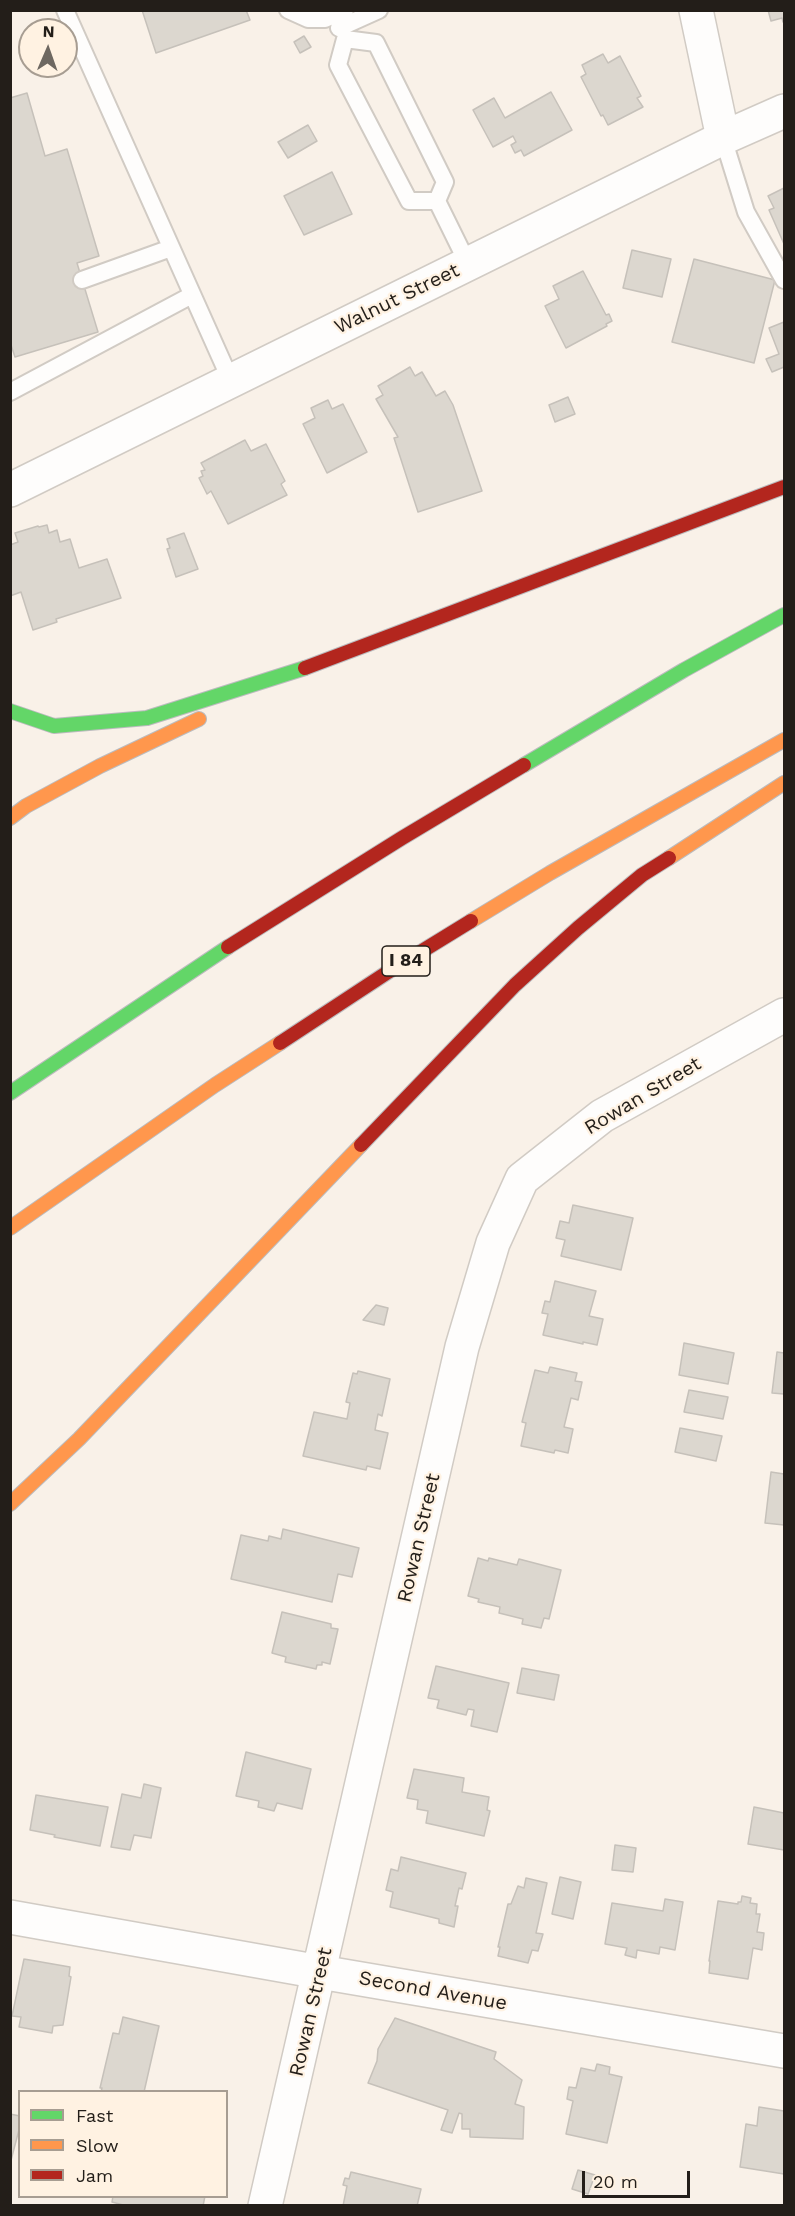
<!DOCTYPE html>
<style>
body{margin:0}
#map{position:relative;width:795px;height:2216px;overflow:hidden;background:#f9f1e8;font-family:"Work Sans",sans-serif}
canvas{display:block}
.frame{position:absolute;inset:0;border:12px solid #231e19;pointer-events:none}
.legend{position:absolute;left:18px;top:2090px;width:210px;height:108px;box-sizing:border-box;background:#fff2e2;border:2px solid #a79d92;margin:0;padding:8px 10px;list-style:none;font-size:18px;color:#231e19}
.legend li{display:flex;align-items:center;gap:12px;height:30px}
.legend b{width:30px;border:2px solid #a79d92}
.north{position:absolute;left:18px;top:18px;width:60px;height:60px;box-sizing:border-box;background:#fff2e2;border:2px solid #a79d92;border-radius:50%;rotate:2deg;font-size:16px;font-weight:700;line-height:24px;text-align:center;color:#231e19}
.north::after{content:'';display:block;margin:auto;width:21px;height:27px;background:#6e6861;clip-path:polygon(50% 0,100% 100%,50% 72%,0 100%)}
.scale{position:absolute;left:582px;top:2171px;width:108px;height:27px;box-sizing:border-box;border:3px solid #231e19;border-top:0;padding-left:8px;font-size:18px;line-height:21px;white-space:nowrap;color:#231e19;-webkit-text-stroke:4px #fff2e2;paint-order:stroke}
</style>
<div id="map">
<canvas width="795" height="2216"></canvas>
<div class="frame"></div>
<ul class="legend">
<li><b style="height:8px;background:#63d668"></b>Fast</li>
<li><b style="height:8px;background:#ff974d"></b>Slow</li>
<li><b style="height:8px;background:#b3261e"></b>Jam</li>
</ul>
<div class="north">N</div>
<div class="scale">20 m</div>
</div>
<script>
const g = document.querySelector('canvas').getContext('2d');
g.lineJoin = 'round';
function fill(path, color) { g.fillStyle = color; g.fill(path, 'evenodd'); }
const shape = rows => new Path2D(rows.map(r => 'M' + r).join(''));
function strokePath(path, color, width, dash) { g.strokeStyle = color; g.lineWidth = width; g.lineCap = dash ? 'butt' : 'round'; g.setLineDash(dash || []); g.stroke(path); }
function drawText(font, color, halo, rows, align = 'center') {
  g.font = font + ' "Work Sans",sans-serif'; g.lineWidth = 4.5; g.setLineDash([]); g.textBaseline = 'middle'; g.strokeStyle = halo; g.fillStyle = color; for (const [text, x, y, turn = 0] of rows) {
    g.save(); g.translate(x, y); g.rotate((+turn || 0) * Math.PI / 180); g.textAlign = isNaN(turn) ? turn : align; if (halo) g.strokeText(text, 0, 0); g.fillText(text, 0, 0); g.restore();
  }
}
const building = shape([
 [142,10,246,10,250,20,156,53,142,10],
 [768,10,784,10,784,21,783,22,782,18,771,21,768,10],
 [304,36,311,47,300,53,294,42,304,36],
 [603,54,608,63,620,56,641,96,637,98,643,107,608,125,603,115,601,116,581,77,586,74,582,65,603,54],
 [551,92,572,130,524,156,521,150,515,153,511,145,516,142,513,136,493,147,473,110,494,98,505,118,551,92],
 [27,93,45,156,67,149,99,256,77,263,98,332,15,357,10,342,10,98,27,93],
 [308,125,317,141,288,158,278,142,308,125],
 [332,172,352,214,304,235,284,196,332,172],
 [784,188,784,244,769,210,774,208,768,196,784,188],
 [632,250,671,259,662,297,623,288,632,250],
 [694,259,775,280,754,363,672,342,694,259],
 [583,271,606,315,609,314,612,321,606,324,607,326,566,348,545,306,559,299,553,286,583,271],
 [784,322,784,367,772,372,766,359,779,354,769,328,784,322],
 [410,367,415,376,422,372,436,396,445,391,453,405,482,491,418,512,394,438,398,437,376,399,383,395,378,386,410,367],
 [568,397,575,414,555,422,549,405,568,397],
 [328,400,332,409,343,404,367,452,327,473,303,424,315,418,311,408,328,400],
 [245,440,251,451,266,444,285,481,281,484,287,495,228,524,211,491,207,494,199,478,203,476,201,471,205,470,201,463,245,440],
 [47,525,49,533,57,530,60,542,70,539,79,568,107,559,121,598,56,619,57,622,33,630,21,592,10,596,10,545,18,542,15,533,38,526,39,527,47,525],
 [184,533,198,569,176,577,167,549,170,548,167,539,184,533],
 [573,1205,633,1218,621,1270,561,1256,565,1240,556,1238,560,1221,569,1223,573,1205],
 [555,1281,596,1291,589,1316,603,1319,597,1345,583,1342,583,1344,543,1335,548,1314,542,1313,545,1301,550,1302,555,1281],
 [376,1305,388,1308,384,1325,363,1320,376,1305],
 [684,1343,734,1353,728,1384,679,1375,684,1343],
 [777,1352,784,1353,784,1394,772,1393,777,1352],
 [550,1367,577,1373,575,1381,582,1382,578,1400,571,1398,564,1427,573,1429,568,1453,555,1450,554,1453,521,1446,526,1423,522,1422,535,1370,548,1373,550,1367],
 [358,1371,390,1379,382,1416,378,1414,375,1430,388,1433,380,1469,367,1466,366,1470,303,1456,314,1412,347,1419,350,1403,346,1402,353,1373,357,1374,358,1371],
 [689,1390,728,1397,723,1419,684,1412,689,1390],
 [680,1428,722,1436,716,1461,675,1452,680,1428],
 [771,1472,784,1474,784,1525,765,1523,771,1472],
 [283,1529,359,1548,352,1577,338,1574,332,1602,231,1579,241,1535,268,1541,269,1536,281,1539,283,1529],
 [478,1558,488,1561,489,1558,517,1565,519,1559,561,1570,549,1619,544,1618,541,1628,522,1624,523,1619,499,1613,500,1607,478,1602,479,1599,468,1596,478,1558],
 [282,1612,331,1624,331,1628,338,1629,330,1664,322,1662,322,1665,317,1665,316,1669,285,1662,286,1657,272,1653,282,1612],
 [436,1666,509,1683,497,1732,471,1726,474,1710,468,1709,466,1715,437,1708,439,1700,428,1698,436,1666],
 [522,1668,559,1675,554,1700,517,1693,522,1668],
 [246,1752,311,1769,302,1809,277,1803,274,1811,258,1807,259,1801,236,1796,246,1752],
 [414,1769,464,1778,462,1792,489,1797,487,1810,490,1811,484,1836,426,1823,428,1811,417,1809,418,1800,407,1798,414,1769],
 [144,1784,161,1788,151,1838,134,1835,130,1850,111,1847,122,1794,141,1798,144,1784],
 [36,1795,108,1807,100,1846,54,1837,55,1835,30,1830,36,1795],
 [754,1807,784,1813,784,1850,748,1844,754,1807],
 [615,1845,636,1848,633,1872,612,1870,615,1845],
 [401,1857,466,1873,462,1889,459,1888,455,1906,458,1906,454,1927,439,1923,439,1919,390,1907,393,1892,386,1890,391,1869,398,1871,401,1857],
 [560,1877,581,1882,573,1919,552,1914,560,1877],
 [526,1878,547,1883,536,1933,543,1934,538,1951,532,1950,528,1963,498,1956,500,1947,498,1947,508,1904,511,1904,518,1886,524,1888,526,1878],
 [742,1896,751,1898,750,1903,757,1904,756,1914,760,1914,757,1932,764,1933,762,1950,753,1948,748,1979,709,1973,710,1961,709,1961,718,1901,738,1904,738,1902,741,1902,742,1896],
 [665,1899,683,1902,675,1950,660,1947,659,1954,637,1950,636,1958,625,1955,627,1948,605,1944,612,1903,663,1911,665,1899],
 [24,1959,70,1967,69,1976,71,1977,63,2025,53,2026,52,2033,19,2027,21,2017,12,2016,24,1959],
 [123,2017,159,2026,144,2092,101,2092,102,2088,100,2088,113,2033,119,2034,123,2017],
 [395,2018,496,2052,494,2059,522,2080,515,2104,524,2107,523,2139,470,2137,470,2129,462,2129,462,2114,459,2113,452,2133,441,2130,448,2110,368,2083,377,2061,378,2049,395,2018],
 [597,2064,610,2067,609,2074,622,2077,607,2143,566,2134,573,2101,567,2099,569,2087,576,2088,581,2068,595,2071,597,2064],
 [759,2107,784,2111,784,2174,740,2167,746,2124,757,2126,759,2107],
 [10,2114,20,2116,20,2126,10,2164,10,2114],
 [578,2170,595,2175,588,2194,572,2189,578,2170],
 [351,2172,421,2189,417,2206,343,2206,347,2186,343,2185,345,2178,349,2179,351,2172],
 [113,2196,205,2196,203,2206,127,2206,112,2202,113,2196]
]);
const lane = shape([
 [65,10,231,381],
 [288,10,308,19,325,19,345,10],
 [339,28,379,10],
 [345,39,376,43,445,182,437,201,409,201,338,65,345,39],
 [723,138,746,212,784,280],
 [437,201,468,264],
 [82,280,171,248],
 [10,392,192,295]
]);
const street = shape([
 [696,10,723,138],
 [10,490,723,138,784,111],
 [10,1917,320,1972,784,2051],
 [265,2206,462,1347,493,1243,522,1179,602,1116,784,1015]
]);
const fast = shape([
 [10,711,54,726,147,718,305,668],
 [524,765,684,670,784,615],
 [10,1093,228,947]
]);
const slow = shape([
 [10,818,26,806,100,766,199,719],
 [669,858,784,783],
 [471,921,550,873,784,740],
 [10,1228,215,1085,280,1043],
 [10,1504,79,1439,361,1145]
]);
const jam = shape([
 [305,668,784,487],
 [228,947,402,838,524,765],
 [280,1043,388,972,471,921],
 [361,1145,515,985,578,928,642,875,669,858]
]);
const shields = [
 [406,961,48]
];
const shieldNames = [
 ["I 84",406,961]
];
const streetNames = [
 ["Walnut Street",397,299,-26],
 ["Rowan Street",643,1096,-31],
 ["Rowan Street",419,1538,-77],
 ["Second Avenue",433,1991,10],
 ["Rowan Street",311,2012,-77]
];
fill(building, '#dcd7cf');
strokePath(building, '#c6c1ba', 1.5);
strokePath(lane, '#d1cbc4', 20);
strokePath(street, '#d1cbc4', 36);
strokePath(fast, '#bbbbbe', 16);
strokePath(slow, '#bbbbbe', 16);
strokePath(jam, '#bbbbbe', 16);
strokePath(lane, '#fefdfc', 16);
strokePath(street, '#fefdfc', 33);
strokePath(fast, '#63d668', 14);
strokePath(slow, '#ff974d', 14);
strokePath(jam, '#b3261e', 14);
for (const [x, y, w] of shields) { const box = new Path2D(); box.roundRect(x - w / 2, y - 15, w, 30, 4.5); g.fillStyle = '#fff2e2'; g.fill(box); strokePath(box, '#231e19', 1.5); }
drawText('bold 18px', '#231e19', null, shieldNames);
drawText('20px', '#231e19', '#fff2e2', streetNames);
</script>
